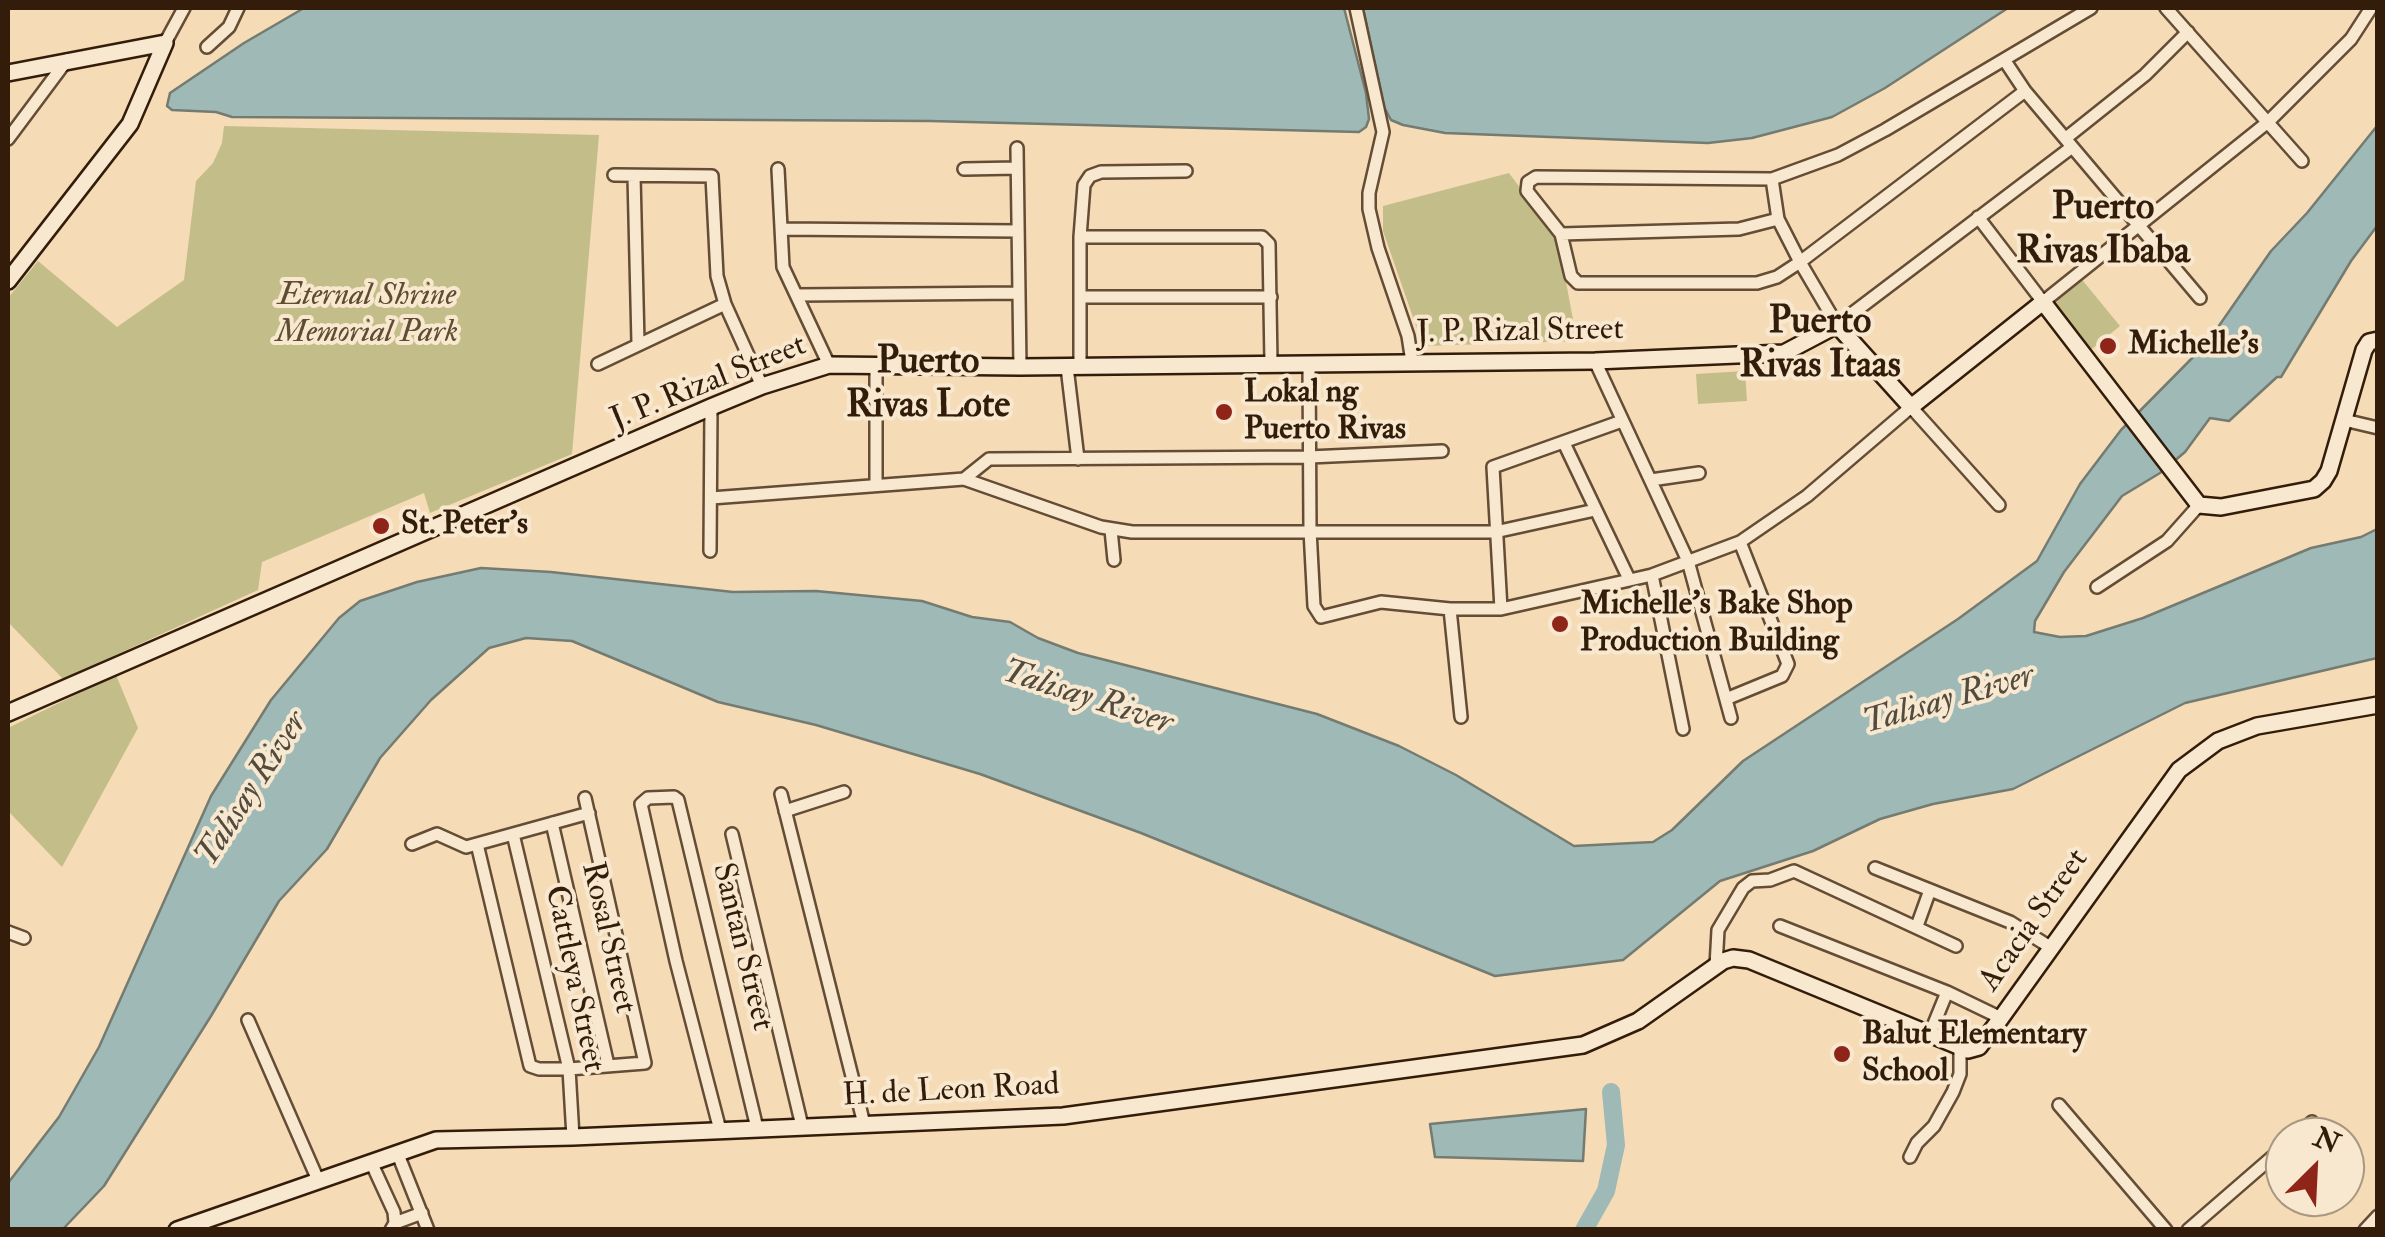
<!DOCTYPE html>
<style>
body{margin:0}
#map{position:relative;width:2385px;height:1237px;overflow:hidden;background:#f5dbb6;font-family:"IM FELL Double Pica",serif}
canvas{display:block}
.frame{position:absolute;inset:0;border:10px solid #331d0a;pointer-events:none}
.north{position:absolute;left:2265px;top:1117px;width:100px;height:100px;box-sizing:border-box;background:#f8e8d0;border:2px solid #a99781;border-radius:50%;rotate:24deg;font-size:28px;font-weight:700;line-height:40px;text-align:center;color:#331d0a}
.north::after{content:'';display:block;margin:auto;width:35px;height:45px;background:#8f2418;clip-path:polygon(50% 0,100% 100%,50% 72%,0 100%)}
</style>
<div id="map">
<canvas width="2385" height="1237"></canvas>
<div class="frame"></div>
<div class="north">N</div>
</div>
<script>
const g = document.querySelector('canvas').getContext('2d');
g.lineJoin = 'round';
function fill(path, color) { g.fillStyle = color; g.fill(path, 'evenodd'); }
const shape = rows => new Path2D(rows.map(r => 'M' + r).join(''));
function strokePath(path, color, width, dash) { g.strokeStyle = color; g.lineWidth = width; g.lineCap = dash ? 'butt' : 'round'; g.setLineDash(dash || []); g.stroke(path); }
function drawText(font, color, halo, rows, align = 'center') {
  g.font = font + ' "IM FELL Double Pica",serif'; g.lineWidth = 8; g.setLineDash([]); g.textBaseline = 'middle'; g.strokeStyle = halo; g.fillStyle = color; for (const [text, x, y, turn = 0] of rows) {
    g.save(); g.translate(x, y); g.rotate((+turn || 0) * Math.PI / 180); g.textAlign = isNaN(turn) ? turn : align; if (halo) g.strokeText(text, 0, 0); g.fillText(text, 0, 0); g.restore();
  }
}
const green = shape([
 [224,126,599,135,572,454,430,513,424,493,262,562,258,590,63,679,8,622,8,298,38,261,117,327,184,280,196,181,213,163,222,143],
 [1509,173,1558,239,1577,341,1423,346,1383,231,1383,206],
 [2079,276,2120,326,2088,352,2047,301],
 [1745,371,1747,401,1698,404,1696,374],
 [116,675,138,728,62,867,8,811,8,728]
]);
const water = shape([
 [304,8,1344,8,1366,93,1369,119,1366,127,1359,132,930,121,232,117,216,112,172,110,167,106,170,93,244,43,304,8],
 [1363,8,2008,8,1885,88,1832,117,1752,138,1708,143,1445,133,1403,125,1391,120,1384,107,1363,8],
 [2377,126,2377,226,2351,261,2281,377,2277,377,2229,421,2210,418,2185,452,2160,473,2122,496,2064,572,2035,621,2034,632,2060,637,2086,636,2143,618,2311,548,2361,537,2377,529,2377,658,2185,703,2013,789,1933,804,1880,819,1813,851,1720,881,1623,960,1495,976,1141,833,980,774,816,725,718,702,572,641,526,638,489,648,431,700,380,758,327,849,279,901,211,1016,104,1186,63,1229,8,1230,8,1183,59,1117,99,1047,211,796,271,700,339,618,360,601,417,582,481,568,551,572,733,592,816,591,922,601,972,617,1010,622,1038,638,1078,653,1317,714,1399,746,1456,775,1574,846,1653,842,1672,830,1743,761,1958,619,2037,561,2080,484,2121,430,2207,343,2271,251,2307,213,2377,126],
 [1586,1109,1583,1161,1435,1157,1430,1124,1586,1109]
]);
const river = shape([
 [1584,1230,1606,1191,1616,1145,1611,1092]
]);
const street = shape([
 [1356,8,1383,132,1369,193,1369,209,1378,248,1408,336,1412,362],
 [2166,8,2302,161],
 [165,43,184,8],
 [207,47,229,27,238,8],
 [2005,61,2025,91,2200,298],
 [2025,91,1800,262,1837,325,2072,147],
 [2066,138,2145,75,2188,32],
 [8,139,67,60],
 [1017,148,1020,367],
 [778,169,783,267,829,365],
 [964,169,1017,168],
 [614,175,712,176,717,276,725,304,762,386],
 [634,176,638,343],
 [1772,179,1778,219,1800,262,1777,277,1757,283,1578,283,1571,276,1561,234,1527,191,1528,182,1536,177,1772,179,1838,155,1885,130,2091,8],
 [1978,217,2043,302,2268,122,2351,39,2371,8],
 [781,229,1018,231],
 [1561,234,1739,229,1778,219],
 [1080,237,1262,237,1269,244,1271,363],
 [798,295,1019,293],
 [1081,297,1271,297],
 [1595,361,1688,561,1731,718],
 [598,364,725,304],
 [1309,364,1310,530,1314,606,1321,617,1381,602,1450,609,1501,609,1652,575,1740,542,1807,496,1911,407,1999,505],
 [1067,367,1078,459],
 [1080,367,1080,237,1084,185,1090,176,1101,172,1186,171],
 [2344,420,2378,428],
 [1564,443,1629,579],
 [964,479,1101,527,1132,532,1495,532,1595,510],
 [1651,480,1699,473],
 [876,484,876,367],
 [711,498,964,479,989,459,1309,457,1442,451],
 [1111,530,1114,560],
 [710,551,711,407],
 [1652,575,1683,729],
 [2097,587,2167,541,2199,505],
 [1450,609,1461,717],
 [1501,609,1493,467,1622,421],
 [1726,699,1782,676,1788,664,1740,542],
 [781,794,864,1124],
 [785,811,844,792],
 [552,823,608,1065],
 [513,834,569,1069,573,1137],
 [732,834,802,1126],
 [412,844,437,834,466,847,589,813],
 [477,844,530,1066,539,1069,569,1069,645,1063,585,798],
 [1875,868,2010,922,2050,947],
 [1780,926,1947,992,2001,1018],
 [1917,926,1930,890],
 [8,932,24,938],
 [1716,966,1718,930,1743,888,1752,881,1770,880,1794,871,1956,946],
 [248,1020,318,1180],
 [1929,1036,1947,992],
 [2059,1105,2166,1230],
 [720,1130,676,961,641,804,648,798,674,797,678,800,757,1128],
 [2295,1137,2312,1122],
 [397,1152,428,1230],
 [1910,1157,1917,1143,1934,1126,1953,1092,1960,1074,1960,1048],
 [371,1162,394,1212,395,1223,391,1230],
 [395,1223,422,1213],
 [2188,1230,2285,1146],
 [2365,1230,2378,1216]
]);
const secondary = shape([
 [8,73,165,43],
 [8,281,130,124,165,43],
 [8,713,711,407,762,386,829,365,1020,367,1595,361,1784,353,1837,325,1911,407,2043,302,2199,505,2221,507,2314,489,2323,481,2329,471,2364,350,2369,342,2378,340],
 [177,1230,436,1140,573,1137,1063,1116,1583,1045,1638,1021,1723,961,1733,958,1749,960,1968,1050,1979,1047,2001,1018,2179,770,2218,741,2257,726,2378,705]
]);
const markers = [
 [2108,346,10,"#8f2418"],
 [1224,412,10,"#8f2418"],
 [381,526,10,"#8f2418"],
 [1560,624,10,"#8f2418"],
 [1842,1054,10,"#8f2418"]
];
const parkNames = [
 ["Eternal Shrine",367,297],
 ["Memorial Park",367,334]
];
const streetNames = [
 ["J. P. Rizal Street",1520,333,-1],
 ["J. P. Rizal Street",709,384,-22],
 ["Acacia Street",2035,921,-55],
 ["Rosal Street",607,938,77],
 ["Santan Street",741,947,76],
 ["Cattleya Street",573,979,78],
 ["H. de Leon Road",951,1092,-3]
];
const poiNames = [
 ["Michelle's",2128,346],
 ["Lokal ng",1244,394],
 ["Puerto Rivas",1244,431],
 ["St. Peter's",401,526],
 ["Michelle's Bake Shop",1580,606],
 ["Production Building",1580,643],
 ["Balut Elementary",1862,1036],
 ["School",1862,1073]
];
const waterNames = [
 ["Talisay River",1087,699,18],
 ["Talisay River",1949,701,-16],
 ["Talisay River",253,790,-57]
];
const quarterNames = [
 ["Puerto",2103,210],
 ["Rivas Ibaba",2103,254],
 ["Puerto",1820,324],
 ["Rivas Itaas",1820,368],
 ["Puerto",928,364],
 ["Rivas Lote",928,408]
];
fill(green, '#c3be89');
fill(water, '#9fb9b6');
strokePath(water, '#747b71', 2.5);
strokePath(river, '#9fb9b6', 18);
strokePath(street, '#644c35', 16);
strokePath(secondary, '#331d0a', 20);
strokePath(street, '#f8e8d0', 11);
strokePath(secondary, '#f8e8d0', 15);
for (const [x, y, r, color] of markers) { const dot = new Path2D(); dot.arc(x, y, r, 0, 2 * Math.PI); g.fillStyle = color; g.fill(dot); strokePath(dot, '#f8e8d0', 4); }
drawText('italic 32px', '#5e4d30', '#f8e8d0', parkNames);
drawText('32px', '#331d0a', '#f8e8d0', streetNames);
drawText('bold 32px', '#331d0a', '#f8e8d0', poiNames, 'left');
drawText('italic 35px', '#534c3e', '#f8e8d0', waterNames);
drawText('bold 38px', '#331d0a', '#f8e8d0', quarterNames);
</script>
